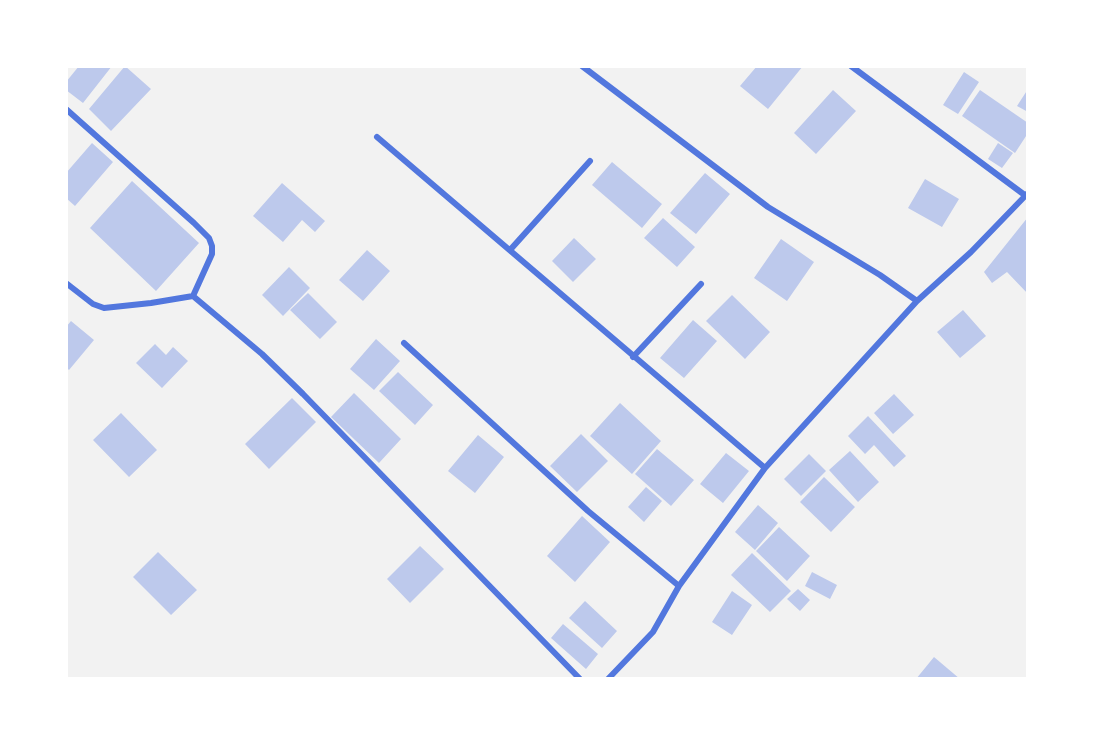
<!DOCTYPE html>
<style>
body{margin:0}
#map{position:relative;width:1094px;height:745px;overflow:hidden;background:#f2f2f2;font-family:Ubuntu,sans-serif}
canvas{display:block}
.frame{position:absolute;inset:0;border:68px solid #fff;pointer-events:none}
</style>
<div id="map">
<canvas width="1094" height="745"></canvas>
<div class="frame"></div>
</div>
<script>
const g = document.querySelector('canvas').getContext('2d');
g.lineJoin = 'round';
function fill(path, color) { g.fillStyle = color; g.fill(path, 'evenodd'); }
const shape = rows => new Path2D(rows.map(r => 'M' + r).join(''));
function strokePath(path, color, width, dash) { g.strokeStyle = color; g.lineWidth = width; g.lineCap = dash ? 'butt' : 'round'; g.setLineDash(dash || []); g.stroke(path); }
const building = shape([
 [79,66,112,66,83,103,66,90,66,82],
 [125,66,151,89,111,131,89,109],
 [757,66,803,66,768,109,740,86],
 [964,72,979,82,958,114,943,105],
 [1028,89,1028,112,1017,106],
 [833,90,856,111,816,154,794,133],
 [980,90,1028,123,1028,133,1015,153,962,116],
 [92,143,113,162,75,206,66,198,66,173],
 [998,143,1013,153,1002,168,988,159],
 [612,162,662,204,642,228,592,185],
 [705,173,730,194,696,234,670,213],
 [925,179,959,199,942,227,908,208],
 [132,181,199,243,156,291,90,228],
 [282,183,325,221,315,232,302,220,283,242,253,216],
 [1028,217,1028,294,1007,272,992,283,984,272],
 [663,218,695,247,677,267,644,238],
 [574,238,596,259,573,282,552,261],
 [781,239,814,262,787,301,754,278],
 [367,250,390,271,363,301,339,280],
 [289,267,310,288,283,316,262,295],
 [308,293,337,322,320,339,290,310],
 [732,295,770,332,745,359,706,321],
 [963,310,986,336,960,358,937,332],
 [693,320,717,341,684,378,660,358],
 [71,321,94,340,69,370,66,367,66,327],
 [376,339,400,361,374,390,350,369],
 [155,344,166,355,173,347,188,361,162,388,136,363],
 [398,372,433,405,415,425,379,391],
 [354,393,401,439,379,463,331,417],
 [894,394,914,415,893,434,874,413],
 [292,398,316,422,269,469,245,444],
 [620,403,661,441,632,474,590,436],
 [121,413,157,450,129,477,93,440],
 [868,416,906,456,894,467,874,445,865,454,848,436],
 [581,434,608,461,577,492,550,466],
 [478,435,504,457,475,493,448,471],
 [657,449,694,480,671,506,635,474],
 [850,451,879,482,858,502,829,470],
 [726,453,749,471,723,503,700,484],
 [809,454,826,471,801,496,784,479],
 [824,477,855,507,831,532,800,502],
 [646,487,662,501,644,522,628,507],
 [758,505,778,523,755,550,735,532],
 [582,516,610,542,575,582,547,556],
 [779,527,810,556,787,581,756,551],
 [420,546,444,569,410,603,387,579],
 [158,552,197,590,171,615,133,577],
 [752,553,791,591,770,612,731,575],
 [812,572,837,585,830,599,805,586],
 [798,589,810,600,800,611,787,599],
 [732,591,752,605,732,635,712,622],
 [585,601,617,631,602,648,569,618],
 [563,624,598,654,586,669,551,638],
 [934,657,960,679,916,679]
]);
const minor = shape([
 [582,66,768,207,880,275,917,301],
 [851,66,1026,196],
 [66,109,194,223,209,238,212,246,212,254,193,296],
 [377,137,765,468],
 [510,250,590,161],
 [66,283,93,304,104,308,151,303,193,296,262,354,303,394,580,679],
 [404,343,588,511,679,586],
 [633,357,701,284],
 [608,679,653,632,679,586,765,468,917,301,971,252,1028,193]
]);
fill(building, '#bdc9ec');
strokePath(minor, '#5277de', 6);
</script>
